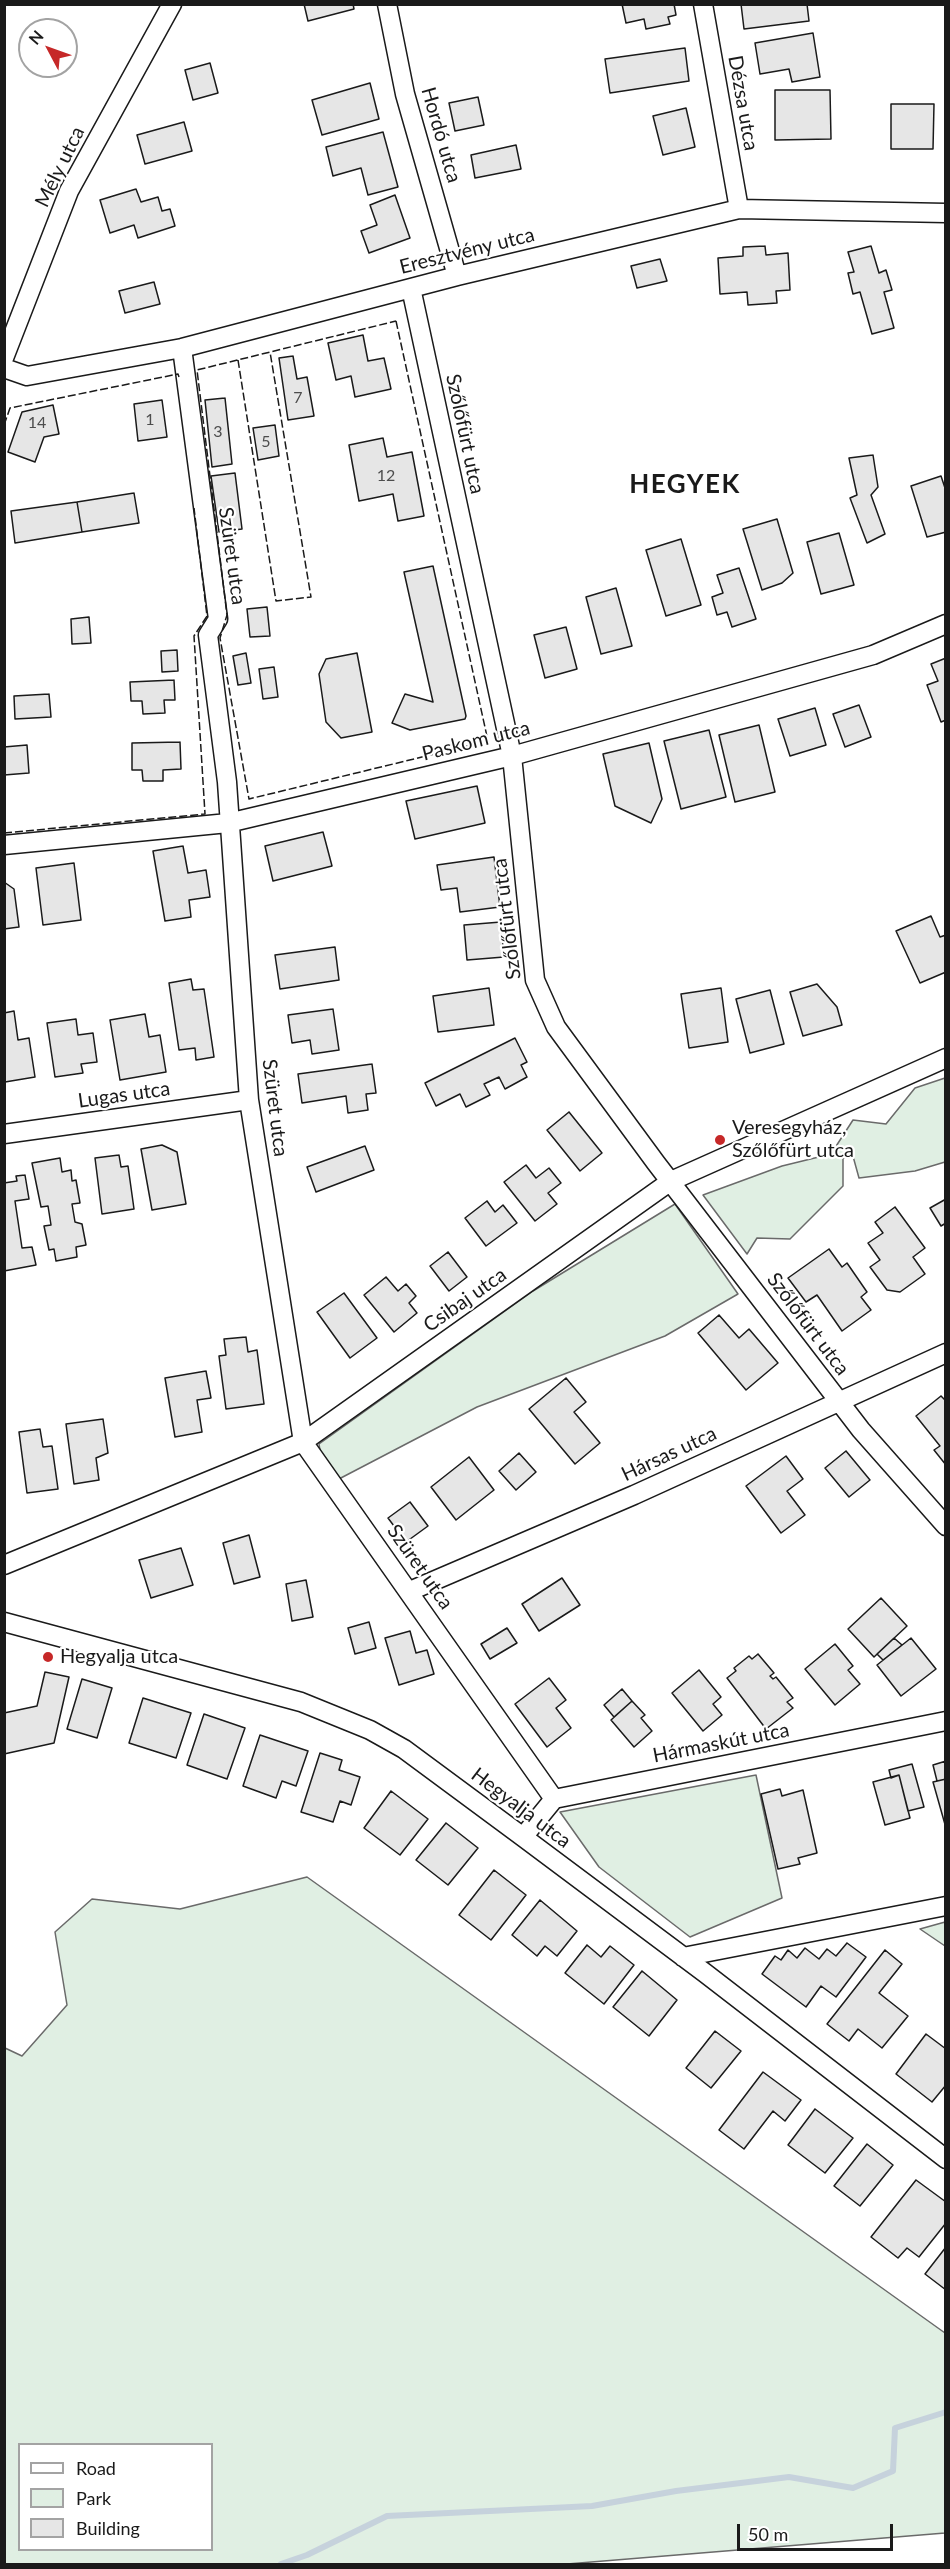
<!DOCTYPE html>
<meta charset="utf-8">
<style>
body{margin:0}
#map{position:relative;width:950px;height:2569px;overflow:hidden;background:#fff;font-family:Lato,sans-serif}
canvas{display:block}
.frame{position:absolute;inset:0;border:6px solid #1a1a1a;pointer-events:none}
.legend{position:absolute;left:18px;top:2443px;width:195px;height:108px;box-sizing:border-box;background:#fff;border:2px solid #a3a3a3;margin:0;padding:8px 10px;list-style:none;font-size:18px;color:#1a1a1a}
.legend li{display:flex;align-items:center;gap:12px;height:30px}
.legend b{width:30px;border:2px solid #a3a3a3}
.north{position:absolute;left:18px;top:18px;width:60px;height:60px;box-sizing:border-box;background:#fff;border:2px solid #a3a3a3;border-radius:50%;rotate:311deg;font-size:16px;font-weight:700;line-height:24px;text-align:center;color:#1a1a1a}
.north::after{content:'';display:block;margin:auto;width:21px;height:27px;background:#c62828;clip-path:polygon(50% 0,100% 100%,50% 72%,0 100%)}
.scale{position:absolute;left:737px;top:2524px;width:156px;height:27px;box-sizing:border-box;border:3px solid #1a1a1a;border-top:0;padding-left:8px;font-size:18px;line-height:21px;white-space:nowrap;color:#1a1a1a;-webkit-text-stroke:4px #fff;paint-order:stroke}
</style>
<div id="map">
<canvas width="950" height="2569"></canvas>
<div class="frame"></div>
<ul class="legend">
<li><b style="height:8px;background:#fff"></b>Road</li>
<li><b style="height:16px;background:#e0efe3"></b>Park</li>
<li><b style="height:16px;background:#e6e6e6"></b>Building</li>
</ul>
<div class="north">N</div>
<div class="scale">50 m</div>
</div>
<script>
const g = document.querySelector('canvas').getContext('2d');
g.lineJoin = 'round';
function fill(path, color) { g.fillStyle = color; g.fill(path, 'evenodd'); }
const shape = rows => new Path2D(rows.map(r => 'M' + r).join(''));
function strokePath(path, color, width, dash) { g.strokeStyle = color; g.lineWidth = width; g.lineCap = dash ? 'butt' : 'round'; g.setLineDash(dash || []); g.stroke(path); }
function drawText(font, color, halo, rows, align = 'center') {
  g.font = font + ' Lato,sans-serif'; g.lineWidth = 4.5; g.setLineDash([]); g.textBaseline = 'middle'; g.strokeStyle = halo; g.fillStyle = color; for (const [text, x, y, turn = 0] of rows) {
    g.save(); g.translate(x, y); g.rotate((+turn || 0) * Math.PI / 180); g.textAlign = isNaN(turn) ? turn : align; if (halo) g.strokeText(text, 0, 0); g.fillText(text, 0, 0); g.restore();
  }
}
const green = shape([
 [945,1078,945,1162,915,1171,859,1178,851,1149,843,1159,843,1186,790,1239,757,1238,747,1254,703,1195,782,1166,831,1154,853,1120,886,1124,915,1088,945,1078],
 [675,1204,738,1294,665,1336,477,1407,337,1480,322,1462,319,1444,533,1291,675,1204],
 [756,1775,782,1898,690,1937,599,1867,560,1812,756,1775],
 [307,1877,945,2333,945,2533,567,2564,5,2564,5,2048,22,2056,67,2005,55,1932,92,1899,180,1909,307,1877],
 [212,2444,212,2550,20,2550,20,2444,212,2444],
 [945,1922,945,1946,920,1929,945,1922]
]);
const stream = shape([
 [281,2564,307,2555,387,2516,592,2506,676,2491,789,2477,853,2488,893,2471,895,2428,946,2412]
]);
const building = shape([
 [304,4,353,4,354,9,308,21,304,4],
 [622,4,674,4,676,15,668,17,670,24,646,29,644,19,626,23,622,4],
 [741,4,807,4,809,21,744,29,741,4],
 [813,33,820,77,792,82,789,69,760,74,755,43,813,33],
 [685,48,689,81,610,93,605,59,685,48],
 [210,63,218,93,193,100,185,70,210,63],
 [370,83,379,119,322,135,312,100,370,83],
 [775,90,830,90,831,139,775,140,775,90],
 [478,97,484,125,455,131,449,103,478,97],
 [891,104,934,104,933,149,891,149,891,104],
 [686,108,695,147,663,155,653,116,686,108],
 [184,122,192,151,145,164,137,135,184,122],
 [383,132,398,187,368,195,361,168,333,176,326,147,383,132],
 [516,145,521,169,475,178,471,155,516,145],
 [136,189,141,202,158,197,162,211,170,209,175,226,138,238,134,225,110,233,100,200,136,189],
 [395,195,410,238,369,253,361,231,377,225,370,205,395,195],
 [765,246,766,255,788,253,790,290,776,291,777,303,748,305,747,292,720,294,718,258,743,256,743,247,765,246],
 [871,246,879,273,886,270,892,290,884,292,894,328,872,334,860,292,853,294,848,273,854,272,848,252,871,246],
 [660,259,667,281,637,288,631,266,660,259],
 [154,282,160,304,125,313,119,291,154,282],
 [363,335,368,361,384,358,391,389,355,397,351,376,336,380,328,343,363,335],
 [293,356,297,379,307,377,314,416,288,420,279,358,293,356],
 [225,398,232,464,212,467,205,400,225,398],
 [162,400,167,437,138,441,134,404,162,400],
 [53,405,59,434,44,437,35,462,8,452,22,412,53,405],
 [275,425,279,456,258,460,253,428,275,425],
 [383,438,387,457,412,452,424,516,398,521,393,494,359,501,349,445,383,438],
 [873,455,878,487,871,495,885,534,867,543,850,498,857,495,849,458,873,455],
 [235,473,242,529,219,532,211,476,235,473],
 [941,476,946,491,946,532,927,537,911,486,941,476],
 [134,493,139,523,82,532,77,502,134,493],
 [77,502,82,532,15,543,11,511,77,502],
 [777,519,793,573,782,583,762,590,743,529,777,519],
 [839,533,854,585,821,594,807,542,839,533],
 [681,539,701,605,666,616,646,550,681,539],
 [433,566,466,716,465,719,410,730,392,723,405,694,433,702,404,572,433,566],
 [739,568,756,619,732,627,727,612,717,615,712,597,723,593,717,575,739,568],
 [616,588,632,646,601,654,586,597,616,588],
 [267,607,270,636,250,637,247,609,267,607],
 [89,617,91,643,72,644,71,619,89,617],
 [566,627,577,669,545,678,534,635,566,627],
 [177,650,178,671,162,672,161,651,177,650],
 [246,653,251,683,238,685,233,656,246,653],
 [357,653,372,732,341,738,326,722,319,674,326,659,357,653],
 [946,658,946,720,941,722,927,685,938,681,931,664,946,658],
 [274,667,278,697,263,699,259,669,274,667],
 [174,680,175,700,164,700,165,713,143,714,142,701,131,701,130,682,174,680],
 [49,694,51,717,15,719,14,696,49,694],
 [859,705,871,737,845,747,833,714,859,705],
 [815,708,826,745,790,756,778,719,815,708],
 [759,725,775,792,735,802,719,735,759,725],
 [709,730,726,797,681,809,664,741,709,730],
 [180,742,181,769,163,770,163,781,143,781,142,770,132,770,132,743,180,742],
 [649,743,662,799,651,823,615,806,603,754,649,743],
 [27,745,29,773,4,775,4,747,27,745],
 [477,786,485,823,415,839,406,801,477,786],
 [323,832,332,866,273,881,265,846,323,832],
 [183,846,188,873,206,870,210,897,189,900,191,917,165,921,153,851,183,846],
 [494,857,500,907,460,912,457,888,441,890,437,865,494,857],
 [74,863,81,920,43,925,36,868,74,863],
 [4,882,14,889,19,927,4,929,4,882],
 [931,916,940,937,946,935,946,972,920,983,896,931,931,916],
 [501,922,504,957,467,960,464,925,501,922],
 [335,947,339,980,280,989,275,955,335,947],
 [191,979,193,990,204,989,214,1057,196,1060,195,1048,179,1050,169,983,191,979],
 [817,984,837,1007,842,1025,803,1036,790,992,817,984],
 [489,988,494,1025,438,1032,433,996,489,988],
 [721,988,728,1042,689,1048,681,994,721,988],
 [770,990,784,1044,750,1053,736,999,770,990],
 [333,1009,339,1050,312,1054,310,1040,292,1043,288,1015,333,1009],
 [14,1011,18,1040,29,1038,35,1077,5,1082,4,1013,14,1011],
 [145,1014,149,1037,160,1035,166,1072,120,1080,110,1020,145,1014],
 [76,1019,78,1035,93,1033,97,1062,81,1064,83,1073,55,1077,47,1023,76,1019],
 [515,1038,527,1062,521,1065,527,1077,505,1089,499,1077,484,1084,490,1095,466,1107,460,1094,436,1106,425,1083,515,1038],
 [372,1064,376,1093,366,1094,368,1110,348,1113,346,1096,302,1103,298,1074,372,1064],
 [569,1112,602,1153,580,1171,547,1130,569,1112],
 [162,1145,177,1152,186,1204,152,1210,141,1149,162,1145],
 [365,1146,374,1170,316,1192,307,1167,365,1146],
 [119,1155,121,1167,128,1166,134,1209,102,1214,95,1158,119,1155],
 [60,1158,62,1172,71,1170,72,1181,76,1180,80,1203,72,1204,75,1222,82,1224,86,1245,76,1247,77,1257,56,1261,54,1249,49,1250,44,1226,51,1225,48,1206,41,1207,32,1163,60,1158],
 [526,1165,536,1178,549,1168,561,1183,548,1193,557,1204,535,1221,504,1182,526,1165],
 [25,1175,29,1199,15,1201,22,1248,32,1247,36,1265,4,1271,4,1183,17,1181,16,1176,25,1175],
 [946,1199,946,1223,941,1226,930,1208,946,1199],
 [487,1201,495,1212,503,1205,517,1223,486,1246,465,1218,487,1201],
 [895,1207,925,1248,913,1257,925,1274,900,1292,887,1290,870,1267,880,1260,868,1243,883,1233,875,1222,895,1207],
 [829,1249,842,1267,847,1263,867,1292,861,1297,871,1310,842,1331,817,1295,806,1302,788,1278,829,1249],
 [448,1252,467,1277,449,1291,430,1266,448,1252],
 [386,1277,398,1291,406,1284,416,1296,409,1303,417,1313,394,1332,364,1295,386,1277],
 [344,1293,377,1338,350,1358,317,1312,344,1293],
 [719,1315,739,1338,749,1329,778,1363,746,1390,698,1333,719,1315],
 [246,1337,248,1352,257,1350,264,1404,226,1409,219,1356,226,1355,224,1339,246,1337],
 [206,1371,211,1398,197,1400,202,1432,175,1437,165,1378,206,1371],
 [566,1378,586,1402,574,1412,600,1443,575,1464,529,1409,566,1378],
 [941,1396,946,1401,946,1465,934,1450,940,1446,916,1416,941,1396],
 [103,1419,108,1453,96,1458,99,1480,74,1484,66,1424,103,1419],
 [40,1429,43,1447,52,1446,58,1489,27,1493,19,1432,40,1429],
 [846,1451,870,1480,849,1497,825,1468,846,1451],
 [519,1453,536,1472,516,1490,499,1471,519,1453],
 [786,1456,803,1479,787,1491,805,1515,781,1533,746,1486,786,1456],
 [469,1457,494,1490,456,1520,431,1487,469,1457],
 [410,1502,428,1526,406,1542,388,1518,410,1502],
 [249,1535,260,1577,234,1584,223,1543,249,1535],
 [181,1548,193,1585,151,1598,139,1560,181,1548],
 [562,1578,580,1605,539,1631,522,1604,562,1578],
 [306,1580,313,1617,292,1621,286,1584,306,1580],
 [881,1598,907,1626,874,1657,848,1629,881,1598],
 [369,1622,376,1648,355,1654,348,1628,369,1622],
 [507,1628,517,1643,490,1659,481,1644,507,1628],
 [410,1631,416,1653,427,1650,434,1674,399,1685,385,1638,410,1631],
 [894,1638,902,1645,883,1660,877,1654,894,1638],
 [911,1638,936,1669,901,1696,877,1665,911,1638],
 [835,1644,853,1666,848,1670,860,1684,835,1705,805,1669,835,1644],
 [758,1654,774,1673,770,1676,773,1679,776,1677,793,1698,787,1702,793,1708,766,1729,727,1678,736,1671,734,1668,749,1656,752,1659,758,1654],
 [699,1670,721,1697,713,1704,722,1715,703,1731,672,1693,699,1670],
 [45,1672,69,1677,54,1743,4,1754,4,1713,37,1706,45,1672],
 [549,1678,566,1700,556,1708,571,1728,547,1747,515,1704,549,1678],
 [82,1679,112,1688,97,1738,67,1729,82,1679],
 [622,1689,632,1701,614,1717,604,1705,622,1689],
 [143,1698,191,1713,176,1758,129,1743,143,1698],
 [632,1701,645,1715,641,1718,652,1731,634,1747,611,1720,632,1701],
 [204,1714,245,1728,227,1779,187,1765,204,1714],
 [260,1735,308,1751,296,1786,282,1781,276,1798,243,1786,260,1735],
 [320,1753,342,1760,339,1770,360,1777,351,1805,340,1801,333,1822,301,1812,320,1753],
 [946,1761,946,1779,937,1781,933,1765,946,1761],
 [912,1764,924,1807,908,1811,899,1775,891,1778,889,1770,912,1764],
 [899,1775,910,1818,885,1825,873,1782,899,1775],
 [946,1779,946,1828,933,1782,946,1779],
 [780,1789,782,1796,803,1790,817,1853,798,1858,800,1864,778,1869,761,1794,780,1789],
 [391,1791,428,1819,400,1855,364,1828,391,1791],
 [446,1823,478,1848,448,1885,416,1860,446,1823],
 [494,1870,526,1895,491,1940,459,1915,494,1870],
 [540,1900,577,1931,557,1956,545,1946,537,1956,512,1935,540,1900],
 [847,1943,866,1957,836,1997,821,1986,806,2007,762,1974,775,1956,781,1960,788,1950,797,1958,805,1948,819,1959,827,1949,836,1956,847,1943],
 [587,1945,601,1957,610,1946,634,1965,604,2004,565,1973,587,1945],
 [885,1950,902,1964,879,1993,908,2016,882,2048,858,2029,849,2041,827,2024,885,1950],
 [642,1971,677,2000,649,2036,613,2007,642,1971],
 [715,2031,741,2051,711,2088,686,2068,715,2031],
 [926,2034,946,2049,946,2085,932,2102,896,2074,926,2034],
 [763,2072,801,2100,785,2121,773,2111,744,2149,719,2130,763,2072],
 [815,2109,853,2138,825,2173,788,2145,815,2109],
 [867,2144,893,2165,860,2206,834,2186,867,2144],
 [916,2180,946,2202,946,2223,919,2257,907,2248,898,2258,871,2237,916,2180],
 [946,2247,946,2290,925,2274,946,2247]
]);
const street = shape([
 [387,4,405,94,457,276],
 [703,4,739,209],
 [411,288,512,756,535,980,556,1027,656,1163,861,1430,946,1526],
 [182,348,218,619,208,635,227,782,249,1100,303,1442,554,1799],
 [4,358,69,191,172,4],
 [4,368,27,376,182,348,457,276,739,209,946,213],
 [4,845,228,823,512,756,873,655,946,624],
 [4,1134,249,1100],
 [4,1565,303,1442,671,1181,946,1058],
 [410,1591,634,1495,946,1353],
 [4,1622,301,1702,370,1730,404,1749,523,1837,705,1973,946,2159],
 [523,1837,554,1799,946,1721],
 [683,1957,946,1906]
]);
const fence = shape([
 [396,321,488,741,249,799,220,638,227,615,197,370,396,321],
 [238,360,276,601,311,597,270,352],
 [4,425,10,408,178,374,179,377],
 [4,833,205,814,194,636,207,616,194,508]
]);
const markers = [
 [720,1140,6,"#c62828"],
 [48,1657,6,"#c62828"]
];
const numberNames = [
 ["7",298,398],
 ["1",150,420],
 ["14",37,423],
 ["3",218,432],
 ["5",266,442],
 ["12",386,476]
];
const streetNames = [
 ["Dézsa utca",743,103,80],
 ["Hordó utca",441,135,74],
 ["Mély utca",60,167,-64],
 ["Eresztvény utca",467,251,-14],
 ["Szőlőfürt utca",465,434,78],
 ["Szüret utca",232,556,82],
 ["Paskom utca",476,741,-14],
 ["Szőlőfürt utca",507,919,-97],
 ["Lugas utca",124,1095,-8],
 ["Szüret utca",275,1108,83],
 ["Csibaj utca",465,1300,-35],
 ["Szőlőfürt utca",808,1324,53],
 ["Hársas utca",669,1454,-25],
 ["Szüret utca",420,1567,55],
 ["Hármaskút utca",721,1743,-11],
 ["Hegyalja utca",521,1808,37]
];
const poiNames = [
 ["Veresegyház,",732,1128],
 ["Szőlőfürt utca",732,1151],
 ["Hegyalja utca",60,1657]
];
const districtNames = [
 ["HEGYEK",685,485]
];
fill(green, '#e0efe3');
strokePath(green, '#6a6a6a', 1.5);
strokePath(stream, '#c6d2dc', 6);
fill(building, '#e6e6e6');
strokePath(building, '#1a1a1a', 1.5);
strokePath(street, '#1a1a1a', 21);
strokePath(street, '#fff', 18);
strokePath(fence, '#1a1a1a', 1.5, [8, 3]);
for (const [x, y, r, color] of markers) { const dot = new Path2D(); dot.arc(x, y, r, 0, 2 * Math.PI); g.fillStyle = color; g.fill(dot); strokePath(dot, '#fff', 2); }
drawText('16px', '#4d4d4d', null, numberNames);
drawText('20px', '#1a1a1a', '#fff', streetNames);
drawText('20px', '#1a1a1a', '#fff', poiNames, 'left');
g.letterSpacing = '1.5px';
drawText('bold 26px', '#1a1a1a', '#fff', districtNames);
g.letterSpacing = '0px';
</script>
